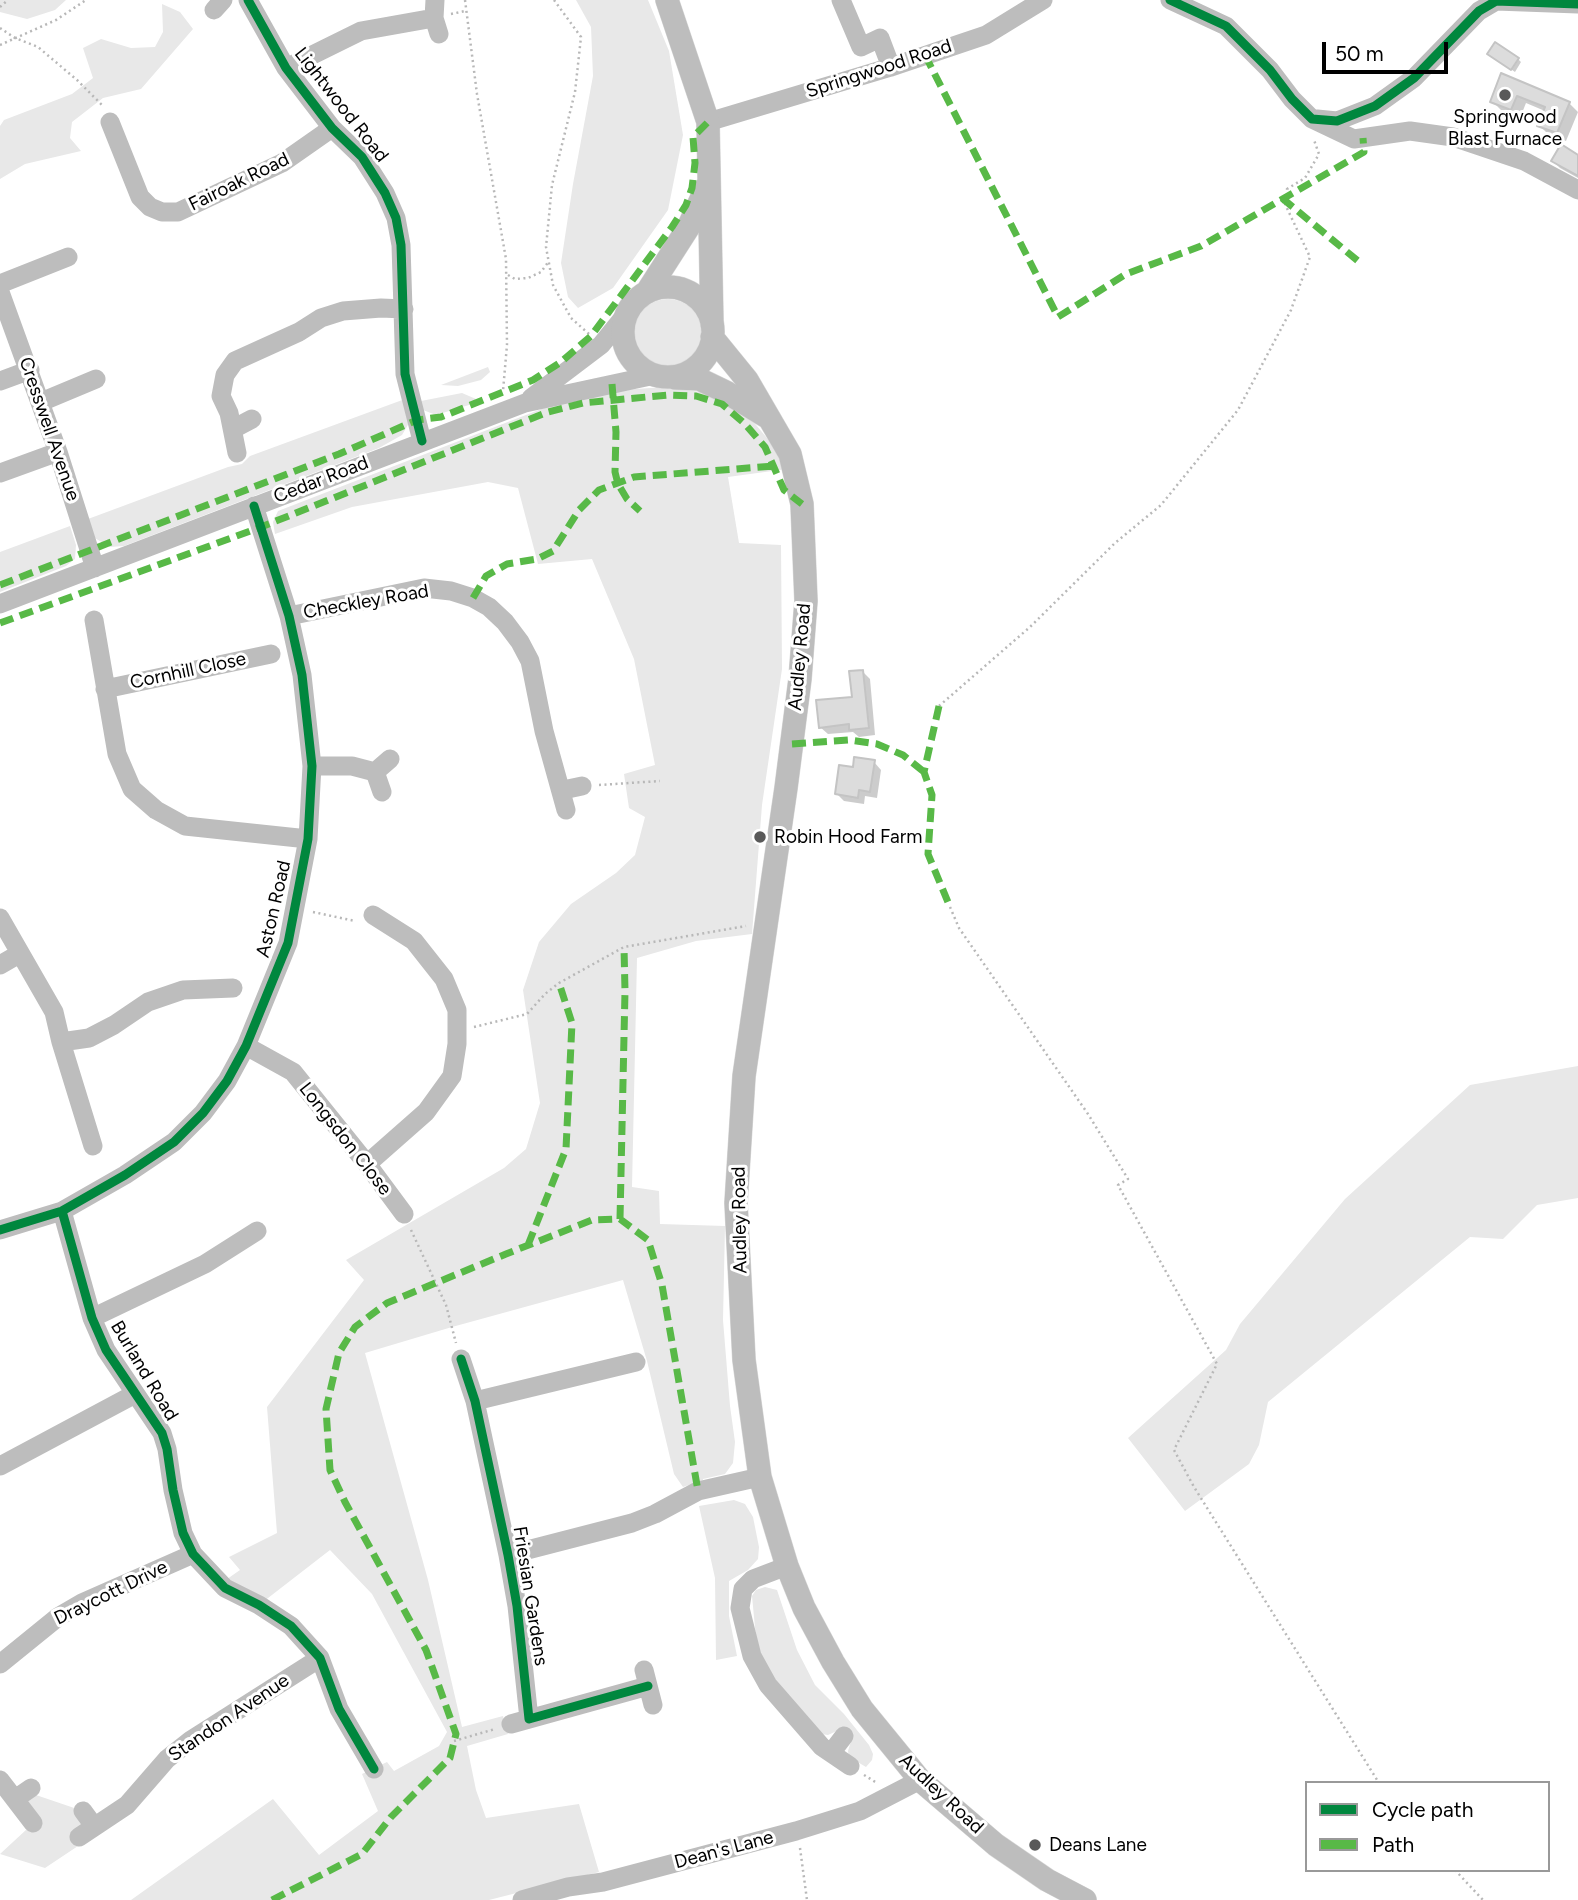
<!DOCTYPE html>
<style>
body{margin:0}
#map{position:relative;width:1578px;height:1900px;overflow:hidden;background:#fff;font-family:Figtree,sans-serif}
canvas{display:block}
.legend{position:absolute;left:1305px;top:1781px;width:245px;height:91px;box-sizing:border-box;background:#fff;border:2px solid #999;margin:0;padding:9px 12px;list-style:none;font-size:21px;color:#000}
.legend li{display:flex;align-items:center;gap:14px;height:35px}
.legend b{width:35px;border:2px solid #999}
.scale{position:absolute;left:1322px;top:42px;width:126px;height:32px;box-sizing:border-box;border:4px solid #000;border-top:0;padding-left:9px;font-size:21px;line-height:24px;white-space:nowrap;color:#000;-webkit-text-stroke:5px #fff;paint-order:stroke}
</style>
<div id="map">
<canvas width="1578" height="1900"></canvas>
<ul class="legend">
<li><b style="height:9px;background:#00873e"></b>Cycle path</li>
<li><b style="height:9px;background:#58b947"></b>Path</li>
</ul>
<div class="scale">50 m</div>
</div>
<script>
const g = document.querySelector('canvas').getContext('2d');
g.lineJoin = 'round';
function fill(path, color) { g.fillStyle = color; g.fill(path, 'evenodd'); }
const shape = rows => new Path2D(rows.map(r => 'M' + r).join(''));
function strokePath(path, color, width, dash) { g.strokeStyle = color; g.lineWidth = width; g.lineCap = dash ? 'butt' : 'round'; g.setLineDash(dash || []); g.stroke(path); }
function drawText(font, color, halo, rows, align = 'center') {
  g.font = font + ' Figtree,sans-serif'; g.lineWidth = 6; g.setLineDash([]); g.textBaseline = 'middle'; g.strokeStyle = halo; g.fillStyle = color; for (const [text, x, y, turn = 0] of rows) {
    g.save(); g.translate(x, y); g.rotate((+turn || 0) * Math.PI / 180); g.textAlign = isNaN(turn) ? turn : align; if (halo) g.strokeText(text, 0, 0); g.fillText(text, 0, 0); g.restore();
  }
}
const green = shape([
 [0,0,66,0,55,10,27,19,0,12],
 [576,0,648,0,669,51,683,135,668,210,613,288,578,308,568,297,561,263,573,184,593,76,591,27],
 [162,4,180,12,193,29,141,89,103,98,72,122,70,138,81,151,25,164,0,179,0,126,4,120,72,94,93,78,83,48,101,39,131,48,155,47,163,32],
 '634 333a34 34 0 1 1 68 0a34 34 0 1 1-68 0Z',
 [488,367,490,372,481,380,458,386,441,385],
 [667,387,707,393,752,420,776,449,787,469,728,477,739,543,781,545,782,669,762,805,752,934,696,941,637,958,632,1187,659,1191,660,1224,725,1226,723,1320,730,1406,735,1442,733,1463,725,1474,703,1479,703,1480,683,1487,674,1474,647,1361,623,1280,452,1327,365,1353,428,1580,462,1727,503,1716,508,1734,467,1746,476,1790,486,1818,579,1804,599,1872,489,1900,131,1900,273,1799,319,1855,378,1811,362,1774,387,1762,394,1771,439,1746,447,1732,372,1594,330,1550,259,1605,220,1584,240,1570,229,1557,277,1533,267,1407,364,1280,346,1260,504,1168,526,1149,540,1103,523,990,539,942,571,904,616,873,635,855,645,817,629,808,624,774,655,765,634,659,592,559,538,564,518,488,488,482,352,507,275,534,273,522,278,511,544,408,619,390],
 [462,393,476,399,469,405,436,415,423,410,421,401],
 [405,399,409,423,402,435,379,448,124,546,110,547,93,537,88,519,228,467,242,464,250,456],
 [70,526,76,545,75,559,66,566,0,592,0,552],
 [1578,1066,1578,1198,1537,1205,1503,1239,1470,1237,1268,1402,1259,1445,1249,1464,1185,1511,1128,1438,1226,1350,1240,1324,1345,1199,1470,1085],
 [734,1500,745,1504,753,1517,759,1547,758,1559,748,1570,729,1581,729,1616,737,1656,716,1660,715,1578,699,1506],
 [765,1587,777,1590,797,1650,815,1685,844,1714,869,1745,873,1754,872,1760,866,1767,849,1757,848,1751,851,1741,841,1729,828,1735,821,1734,765,1667,756,1638,752,1596,756,1590],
 [36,1795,83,1811,87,1840,45,1868,0,1854,40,1817,26,1800]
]);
const shadow = shape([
 [1493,57,1518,59,1521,62,1515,72],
 [1502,76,1569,103,1578,112,1566,141,1548,134,1539,125,1545,111,1526,103,1520,118,1501,110,1492,101],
 [1578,157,1578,178,1560,168,1553,161],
 [862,671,870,679,875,735,859,737,853,732,828,734,820,727,854,699],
 [874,762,881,770,877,798,865,796,864,804,844,801,837,794,855,769]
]);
const building = shape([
 [1495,42,1519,58,1511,70,1487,54,1495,42],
 [1501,73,1570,102,1557,133,1537,126,1545,107,1517,96,1511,110,1490,102,1501,73],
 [1561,144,1578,155,1578,176,1551,161,1561,144],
 [863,670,869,728,849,730,849,724,819,728,816,700,852,697,849,671,863,670],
 [854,757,875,760,870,792,859,790,858,798,835,794,839,765,853,767,854,757]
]);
const path = shape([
 [465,0,477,94,506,259,507,345,503,391],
 [554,0,581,37,575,92,552,185,546,247,553,285,571,318,589,334],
 [0,7,8,0],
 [451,14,465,11],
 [0,28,15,38,38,47,77,80,103,106],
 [0,45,56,20,86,0],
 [1290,194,1287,189,1305,178,1319,154,1314,140],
 [508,275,515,279,528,278,541,272,549,261],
 [939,706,1030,627,1115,543,1161,505,1238,410,1291,310,1310,257,1285,204,1286,201],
 [599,785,660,781],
 [950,907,959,928,1088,1114,1128,1179,1118,1185,1217,1364,1174,1450,1194,1487,1379,1783],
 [313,912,355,921],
 [474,1027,527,1014,545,994,559,983,624,947,746,926],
 [411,1230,446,1305,456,1343],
 [454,1741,495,1729],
 [864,1775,877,1783],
 [800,1848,807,1900],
 [1455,1870,1483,1900]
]);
const minor = shape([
 [248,0,286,68,332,128,362,157,385,193,396,218,401,245,405,374,422,441],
 [435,0,434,18,439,34],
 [841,0,861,47,880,38,891,67],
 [1170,0,1226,26,1270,70,1292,99,1312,119,1354,139,1410,131,1453,137,1524,161,1578,190],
 [214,10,223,0],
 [286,68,361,31,434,18],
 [1317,119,1337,121,1375,106,1414,78,1479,11,1496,1,1578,4],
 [110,122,140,197,150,207,162,212,178,212,282,163,332,128],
 [708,122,891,67,986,35,1043,0],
 [0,284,68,257],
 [0,292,58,452,95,568],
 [0,381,30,370],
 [531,398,601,345,627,313],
 [41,402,96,379],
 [233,429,252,419],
 [237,453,229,413,221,396,225,375,235,361,299,332,321,318,343,311,381,308,404,309],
 [0,473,58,452],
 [0,604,525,403,655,375],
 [289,616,424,588,451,591,473,598,489,607,505,622,520,642,530,661,544,731,566,810],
 [94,620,117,754,132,789,156,810,185,826,308,839],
 [105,689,271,654],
 [312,766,352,766,375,772],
 [563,790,582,786],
 [382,792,375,772,390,759],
 [0,918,54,1012,61,1042,93,1146],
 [0,965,19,954],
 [61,1042,89,1038,114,1025,148,1002,183,990,233,988],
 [246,1046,293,1072,367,1164,404,1214],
 [367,1164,426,1112,452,1076,457,1044,457,1010,444,979,414,941,373,915],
 [62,1211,92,1318,106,1350,162,1433,167,1449,173,1490,183,1533,193,1554,225,1588,259,1605,291,1626,320,1658,339,1709,374,1769],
 [0,1230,62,1211,125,1175,174,1142,203,1113,227,1081,246,1046,288,943,308,839,312,766,302,675,289,616,254,506],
 [92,1318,205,1264,257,1231],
 [461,1359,475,1401,508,1555,517,1606,529,1719,648,1686],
 [475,1401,636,1362],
 [0,1466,135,1394],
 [508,1555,632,1523,655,1514,698,1491,760,1477],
 [787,1566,753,1579,743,1589,740,1608,752,1656,768,1685,822,1747,850,1766],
 [0,1664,58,1617,82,1603,193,1554],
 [644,1670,653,1705],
 [511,1724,529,1719],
 [831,1753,844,1736],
 [0,1780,33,1823],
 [15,1799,31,1788],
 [83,1811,94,1826],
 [79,1837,127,1805,167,1759,191,1740,320,1658],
 [522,1900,568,1887,603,1882,796,1831,860,1811,920,1780]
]);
const major = shape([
 [667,0,708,122,712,324],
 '623 332a45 45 0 1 1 90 0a45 45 0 1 1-90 0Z',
 [647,292,688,228,707,186],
 [712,337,747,380,790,454,802,504,806,601,800,679,786,788,744,1076,736,1203,744,1360,760,1477,787,1566,804,1608,833,1662,862,1709,920,1780,996,1845,1047,1880,1085,1900],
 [675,378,699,379,726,392,767,417]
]);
const quiet = shape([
 [925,55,1058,317,1126,274,1201,246,1364,152,1363,138],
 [1282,198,1358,261],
 [612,384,616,432,615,472,618,484,627,499,640,511],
 [0,585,339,454,417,420,441,417,533,380,561,362,591,336,672,227,686,205,692,188,695,163,693,137,708,122],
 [473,598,486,576,507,564,537,559,553,551,579,510,599,490,634,477,774,466],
 [0,623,261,527,548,412,583,403,668,395,696,396,722,404,745,424,765,447,784,490,802,504],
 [939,706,924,772,932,795,928,854,950,907],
 [792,744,849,740,877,744,903,755,924,772],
 [620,1219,625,991,624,947],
 [528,1245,566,1149,572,1023,559,983],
 [272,1900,362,1854,391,1817,450,1758,456,1734,426,1650,345,1502,330,1470,326,1409,339,1353,355,1327,387,1303,506,1254,592,1220,620,1219,648,1240,662,1285,698,1491]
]);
const cycleway = shape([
 [248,0,286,68,332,128,362,157,385,193,396,218,401,245,405,374,422,441],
 [1170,0,1226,26,1270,70,1292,99,1312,119,1337,121,1375,106,1414,78,1479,11,1496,1,1578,4],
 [62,1211,92,1318,106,1350,162,1433,167,1449,173,1490,183,1533,193,1554,225,1588,259,1605,291,1626,320,1658,339,1709,374,1769],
 [0,1230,62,1211,125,1175,174,1142,203,1113,227,1081,246,1046,288,943,308,839,312,766,302,675,289,616,254,506],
 [461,1359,475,1401,508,1555,517,1606,529,1719,648,1686]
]);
const markers = [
 [1505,95,7,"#595959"],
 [760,837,7,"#595959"],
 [1035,1845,7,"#595959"]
];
const streetNames = [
 ["Springwood Road",879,69,-18],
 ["Lightwood Road",341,105,52],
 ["Fairoak Road",239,182,-26],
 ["Cresswell Avenue",49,429,71],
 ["Cedar Road",321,480,-21],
 ["Checkley Road",366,602,-10],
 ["Audley Road",800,657,-85],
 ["Cornhill Close",188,671,-12],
 ["Aston Road",274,909,-77],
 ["Longsdon Close",345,1139,52],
 ["Audley Road",740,1220,-91],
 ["Burland Road",144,1371,59],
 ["Draycott Drive",111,1593,-26],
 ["Friesian Gardens",530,1596,81],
 ["Standon Avenue",229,1718,-34],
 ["Audley Road",941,1794,43],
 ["Dean's Lane",724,1850,-15]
];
const poiNames = [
 ["Springwood",1505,117,"center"],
 ["Blast Furnace",1505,139,"center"],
 ["Robin Hood Farm",774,837],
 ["Deans Lane",1049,1845]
];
fill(green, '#e8e8e8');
fill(shadow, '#0003');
fill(building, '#dcdcdc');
strokePath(building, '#c4c4c4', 2);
strokePath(major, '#dbdbdb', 24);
strokePath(path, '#b8b8b8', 2.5, [2, 3.5]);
strokePath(minor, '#bdbdbd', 19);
strokePath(major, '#bdbdbd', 23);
strokePath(quiet, '#58b947', 7, [14, 7]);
strokePath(cycleway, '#00873e', 9);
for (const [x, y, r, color] of markers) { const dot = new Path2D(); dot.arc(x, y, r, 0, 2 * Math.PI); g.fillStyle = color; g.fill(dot); strokePath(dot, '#fff', 2.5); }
drawText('19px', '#000', '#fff', streetNames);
drawText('19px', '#000', '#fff', poiNames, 'left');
</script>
